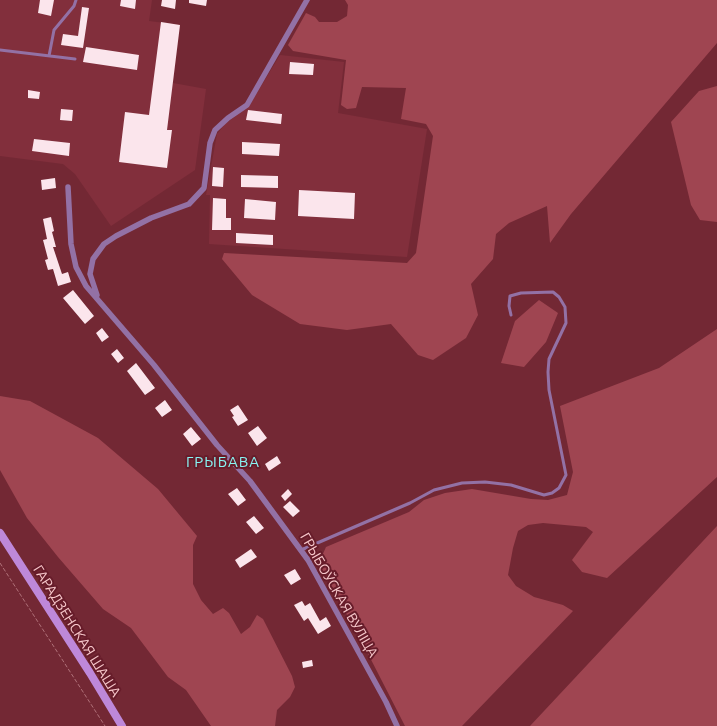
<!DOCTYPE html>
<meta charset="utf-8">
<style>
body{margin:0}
canvas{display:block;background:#732834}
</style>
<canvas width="717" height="726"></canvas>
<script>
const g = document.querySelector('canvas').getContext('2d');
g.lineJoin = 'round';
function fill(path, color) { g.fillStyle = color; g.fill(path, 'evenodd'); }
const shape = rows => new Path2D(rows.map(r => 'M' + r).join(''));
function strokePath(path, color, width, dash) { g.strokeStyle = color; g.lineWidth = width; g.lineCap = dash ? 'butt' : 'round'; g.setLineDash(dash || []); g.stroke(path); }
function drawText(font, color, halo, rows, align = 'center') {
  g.font = font + ' Ubuntu,sans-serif'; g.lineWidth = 4; g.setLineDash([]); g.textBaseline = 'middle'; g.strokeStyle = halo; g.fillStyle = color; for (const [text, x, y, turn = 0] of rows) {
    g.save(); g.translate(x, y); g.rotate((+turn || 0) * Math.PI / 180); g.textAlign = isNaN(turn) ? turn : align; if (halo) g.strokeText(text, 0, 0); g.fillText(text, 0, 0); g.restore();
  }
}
const built = shape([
 [0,0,152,0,149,21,180,25,173,83,206,89,195,170,111,226,75,174,63,164,0,156],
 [280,55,344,62,338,113,427,129,407,257,209,244,210,195,206,195,217,134,225,124,249,106]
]);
const green = shape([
 [345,0,717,0,717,43,571,214,550,243,547,206,509,223,496,234,493,259,471,284,478,315,466,338,433,360,418,355,391,324,347,330,300,324,252,295,222,259,224,253,407,263,416,253,433,136,426,124,401,119,406,88,362,87,356,108,347,109,341,105,346,60,293,51,288,45,306,13,315,17,319,22,337,22,347,16,348,5],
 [717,86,717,222,700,220,691,205,671,122,699,91],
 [539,300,558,313,546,342,524,367,501,363,515,321],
 [717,329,717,477,607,578,582,572,572,560,593,532,586,527,543,523,528,525,518,531,513,548,508,575,516,586,534,597,563,605,573,611,462,726,405,726,362,642,321,568,322,556,326,547,409,512,424,500,445,493,472,489,531,499,548,500,567,495,573,472,560,406,659,368],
 [0,396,30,401,98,438,158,489,197,536,193,545,193,584,201,600,213,614,223,608,229,613,241,634,250,627,257,615,263,619,292,676,295,687,290,697,277,710,275,726,211,726,186,690,168,677,131,628,103,609,58,557,27,518,0,470],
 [717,526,717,726,530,726]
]);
const building = shape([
 [40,0,54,0,51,16,38,13],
 [121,0,136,0,135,9,120,6],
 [162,0,176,0,175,9,161,6],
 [189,0,207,0,206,6,189,3],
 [82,7,89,8,83,48,61,45,63,34,78,36],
 [161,22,180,25,167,130,172,130,167,168,119,162,125,112,149,115],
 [86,47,139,55,137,70,83,62],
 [290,62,314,64,313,75,289,74],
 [28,90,40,92,39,99,28,98],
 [61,109,73,110,72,121,60,120],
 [248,110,282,114,281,124,246,120],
 [34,139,70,143,69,156,32,151],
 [242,142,280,144,279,156,242,154],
 [213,167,224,168,223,187,212,186],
 [241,175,278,176,278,188,241,187],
 [55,178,56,188,42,190,41,180],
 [299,190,355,193,354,219,298,216],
 [213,198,226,199,226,218,231,218,231,230,212,230],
 [245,199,276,202,275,220,244,218],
 [51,217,54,231,52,232,56,247,53,247,62,274,68,272,71,282,58,286,53,269,48,270,45,260,48,259,43,240,47,239,43,219],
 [236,233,273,235,273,245,236,243],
 [73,290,94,316,85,324,63,298],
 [102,328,109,337,102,342,96,333],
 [117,349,124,358,118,363,111,354],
 [136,363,155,388,145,395,127,371],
 [165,400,172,410,162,417,155,408],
 [238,405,248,420,238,426,232,417,234,416,230,410],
 [258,426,267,438,257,446,248,433],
 [191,427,201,439,192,446,183,434],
 [277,456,281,463,269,471,265,464],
 [237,488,246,500,238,506,228,494],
 [288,489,292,494,285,501,281,496],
 [290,501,300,511,293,517,283,507],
 [254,516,264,528,256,534,246,522],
 [251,549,257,557,240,568,235,560],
 [295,569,301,579,291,585,284,575],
 [302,601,305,606,310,603,320,621,326,617,331,626,318,634,308,618,304,621,294,605],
 [312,660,313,666,303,668,302,662]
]);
const path = shape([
 [0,563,105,726]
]);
const service = shape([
 [0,50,75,59],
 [49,56,54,30,74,6,76,0],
 [301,550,410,503,434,490,462,483,485,482,511,485,544,495,552,493,559,488,566,475,549,390,548,372,549,359,566,323,565,307,559,297,553,292,521,293,510,296,509,306,511,315]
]);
const minor = shape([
 [68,187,71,244,76,267,86,286,154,365,217,445,250,481,308,560,386,702,397,726],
 [97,295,90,274,93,259,104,244,116,236,151,218,189,204,204,188,210,143,215,130,228,118,247,105,307,0]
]);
const secondary = shape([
 [0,533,90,673,122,726]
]);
const streetNames = [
 ["ГРЫБОЎСКАЯ ВУЛІЦА",339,595,60],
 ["ГАРАДЗЕНСКАЯ ШАША",77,631,58]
];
const neighbourhoodNames = [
 ["ГРЫБАВА",223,462]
];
fill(built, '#822f3c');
fill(green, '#9f4551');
fill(building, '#fbe5ec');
strokePath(path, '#b07179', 1, [4, 2]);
strokePath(service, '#9371a5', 3);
strokePath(minor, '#9371a5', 5.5);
strokePath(secondary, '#be88d9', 8);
drawText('14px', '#f8c9cc', '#671c2a', streetNames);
g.letterSpacing = '1px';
drawText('15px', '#89f5f3', '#671c2a', neighbourhoodNames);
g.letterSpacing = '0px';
</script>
